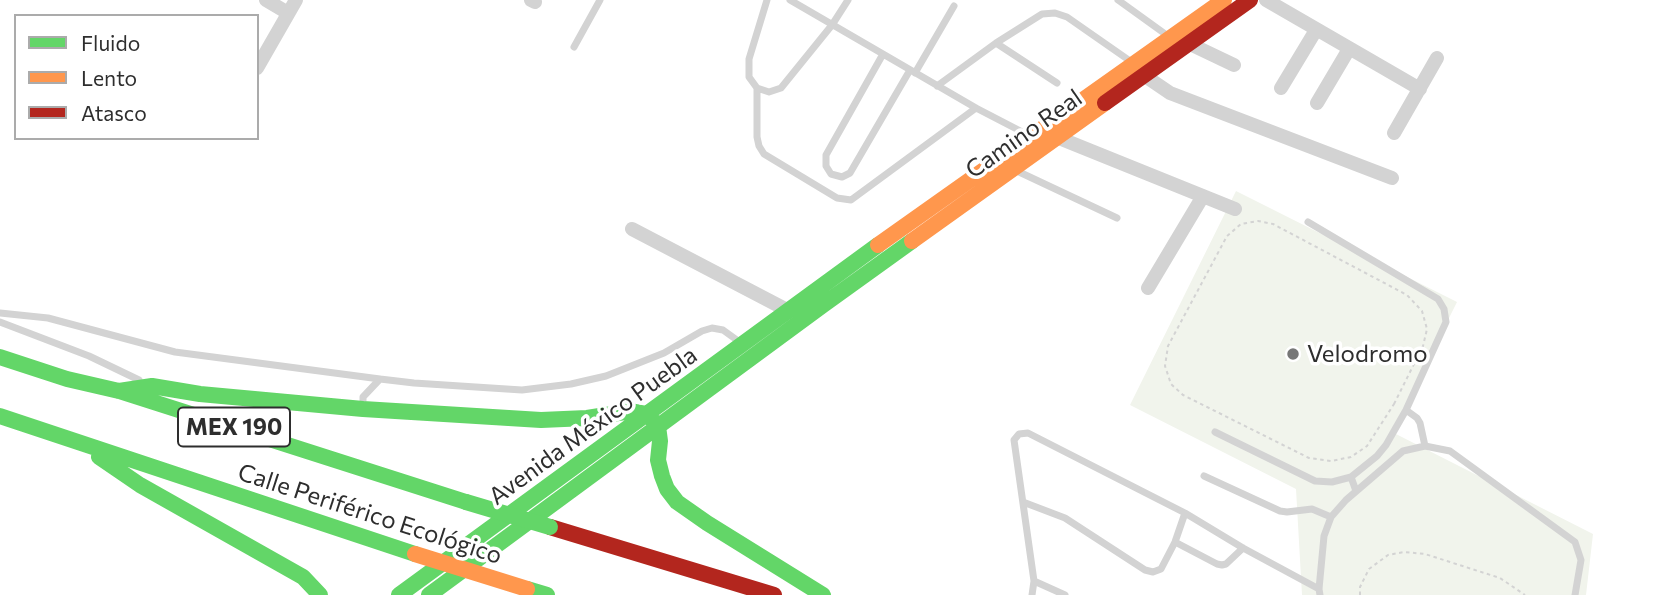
<!DOCTYPE html>
<meta charset="utf-8">
<style>
body{margin:0}
#map{position:relative;width:1658px;height:595px;overflow:hidden;background:#fff;font-family:Commissioner,sans-serif}
canvas{display:block}
.legend{position:absolute;left:14px;top:14px;width:245px;height:126px;box-sizing:border-box;background:#fff;border:2px solid #ababab;margin:0;padding:9px 12px;list-style:none;font-size:21px;color:#2e2e2e}
.legend li{display:flex;align-items:center;gap:14px;height:35px}
.legend b{width:35px;border:2px solid #ababab}
</style>
<div id="map">
<canvas width="1658" height="595"></canvas>
<ul class="legend">
<li><b style="height:9px;background:#63d668"></b>Fluido</li>
<li><b style="height:9px;background:#ff974d"></b>Lento</li>
<li><b style="height:9px;background:#b3261e"></b>Atasco</li>
</ul>
</div>
<script>
const g = document.querySelector('canvas').getContext('2d');
g.lineJoin = 'round';
function fill(path, color) { g.fillStyle = color; g.fill(path, 'evenodd'); }
const shape = rows => new Path2D(rows.map(r => 'M' + r).join(''));
function strokePath(path, color, width, dash) { g.strokeStyle = color; g.lineWidth = width; g.lineCap = dash ? 'butt' : 'round'; g.setLineDash(dash || []); g.stroke(path); }
function drawText(font, color, halo, rows, align = 'center') {
  g.font = font + ' Commissioner,sans-serif'; g.lineWidth = 7; g.setLineDash([]); g.textBaseline = 'middle'; g.strokeStyle = halo; g.fillStyle = color; for (const [text, x, y, turn = 0] of rows) {
    g.save(); g.translate(x, y); g.rotate((+turn || 0) * Math.PI / 180); g.textAlign = isNaN(turn) ? turn : align; if (halo) g.strokeText(text, 0, 0); g.fillText(text, 0, 0); g.restore();
  }
}
const green = shape([
 [1236,191,1457,302,1392,432,1593,534,1586,595,1302,595,1296,489,1130,405]
]);
const path = shape([
 [1394,404,1423,346,1427,329,1422,311,1407,295,1273,224,1258,221,1241,224,1227,236,1168,346,1165,366,1171,384,1183,395,1309,458,1331,461,1351,457,1367,446,1394,404,1397,406],
 [1360,595,1360,587,1369,569,1388,555,1404,552,1425,554,1500,578,1525,595]
]);
const lane = shape([
 [767,0,749,59,749,77,757,88,769,92,781,88,832,25,848,0],
 [790,0,976,108,1030,136],
 [1118,0,1168,36],
 [996,43,1042,14,1055,13,1067,17,1133,63],
 [574,47,600,0],
 [883,54,826,155,826,166,831,174,842,177,850,173,910,70],
 [915,73,954,6],
 [937,86,996,43,1057,83],
 [757,88,757,137,759,146,764,154,837,198,851,200,976,108],
 [1017,171,1117,218],
 [1308,222,1438,299,1444,309,1446,322,1406,410,1386,445,1377,456,1351,477,1356,491],
 [0,313,48,318,175,352,380,379],
 [0,322,89,356,139,380],
 [363,406,363,397,380,379,414,383,522,390,571,384,606,376,664,353,702,331,712,328,723,330,741,343],
 [1406,410,1417,418,1420,423,1425,446],
 [1215,432,1315,481,1332,482,1351,477],
 [1204,476,1280,511,1287,512,1312,509,1331,517],
 [1023,502,1065,518,1145,570,1153,572,1161,569,1175,542,1185,513],
 [1175,542,1217,564,1222,565,1226,564,1243,548],
 [1032,595,1034,581],
 [1065,595,1034,581,1014,440,1019,434,1028,433,1185,513,1243,548,1319,589],
 [1320,595,1319,589,1324,536,1331,517,1346,500,1403,451,1425,446,1450,451,1575,542,1581,560,1575,595]
]);
const street = shape([
 [266,0,288,13],
 [531,0,535,2],
 [1266,0,1420,89],
 [1190,44,1234,65],
 [257,68,296,0],
 [1140,70,1145,76,1170,93,1392,178],
 [1281,88,1316,30],
 [1317,103,1349,49],
 [1394,133,1437,58],
 [1059,138,1235,209],
 [632,229,787,310,791,315],
 [1148,288,1203,196]
]);
const fast = shape([
 [0,357,67,379,119,391,466,502],
 [119,391,152,386,200,394,363,409,541,420,587,418,631,411,647,414,658,426,660,441,658,460,662,476,667,489,677,502,707,523,823,595],
 [0,416,415,554],
 [99,457,140,485,303,577,320,595],
 [527,589,547,595],
 [399,595,878,245],
 [429,595,823,305,912,241]
]);
const slow = shape([
 [912,241,1105,103],
 [878,245,1224,0]
]);
const jam = shape([
 [1105,103,1250,0],
 [550,527,774,595]
]);
const fastBridge = shape([
 [466,502,550,527]
]);
const slowBridge = shape([
 [415,554,527,589]
]);
const markers = [
 [1293,354,7,"#777"]
];
const shields = [
 [234,427,112]
];
const shieldNames = [
 ["MEX 190",234,427]
];
const streetNames = [
 ["Camino Real",1024,134,-35],
 ["Avenida México Puebla",593,426,-36],
 ["Calle Periférico Ecológico",370,514,18]
];
const poiNames = [
 ["Velodromo",1307,354]
];
fill(green, '#f1f4ec');
strokePath(path, '#d3d3d3', 2, [3.5, 3.5]);
strokePath(lane, '#d3d3d3', 7);
strokePath(street, '#d3d3d3', 14);
strokePath(fast, '#63d668', 16);
strokePath(slow, '#ff974d', 16);
strokePath(jam, '#b3261e', 16);
strokePath(fastBridge, '#63d668', 16);
strokePath(slowBridge, '#ff974d', 16);
for (const [x, y, r, color] of markers) { const dot = new Path2D(); dot.arc(x, y, r, 0, 2 * Math.PI); g.fillStyle = color; g.fill(dot); strokePath(dot, '#fff', 2.5); }
for (const [x, y, w] of shields) { const box = new Path2D(); box.roundRect(x - w / 2, y - 19.5, w, 39, 5); g.fillStyle = '#fff'; g.fill(box); strokePath(box, '#2e2e2e', 2); }
drawText('bold 23px', '#2e2e2e', null, shieldNames);
drawText('24px', '#2e2e2e', '#fff', streetNames);
drawText('24px', '#2e2e2e', '#fff', poiNames, 'left');
</script>
